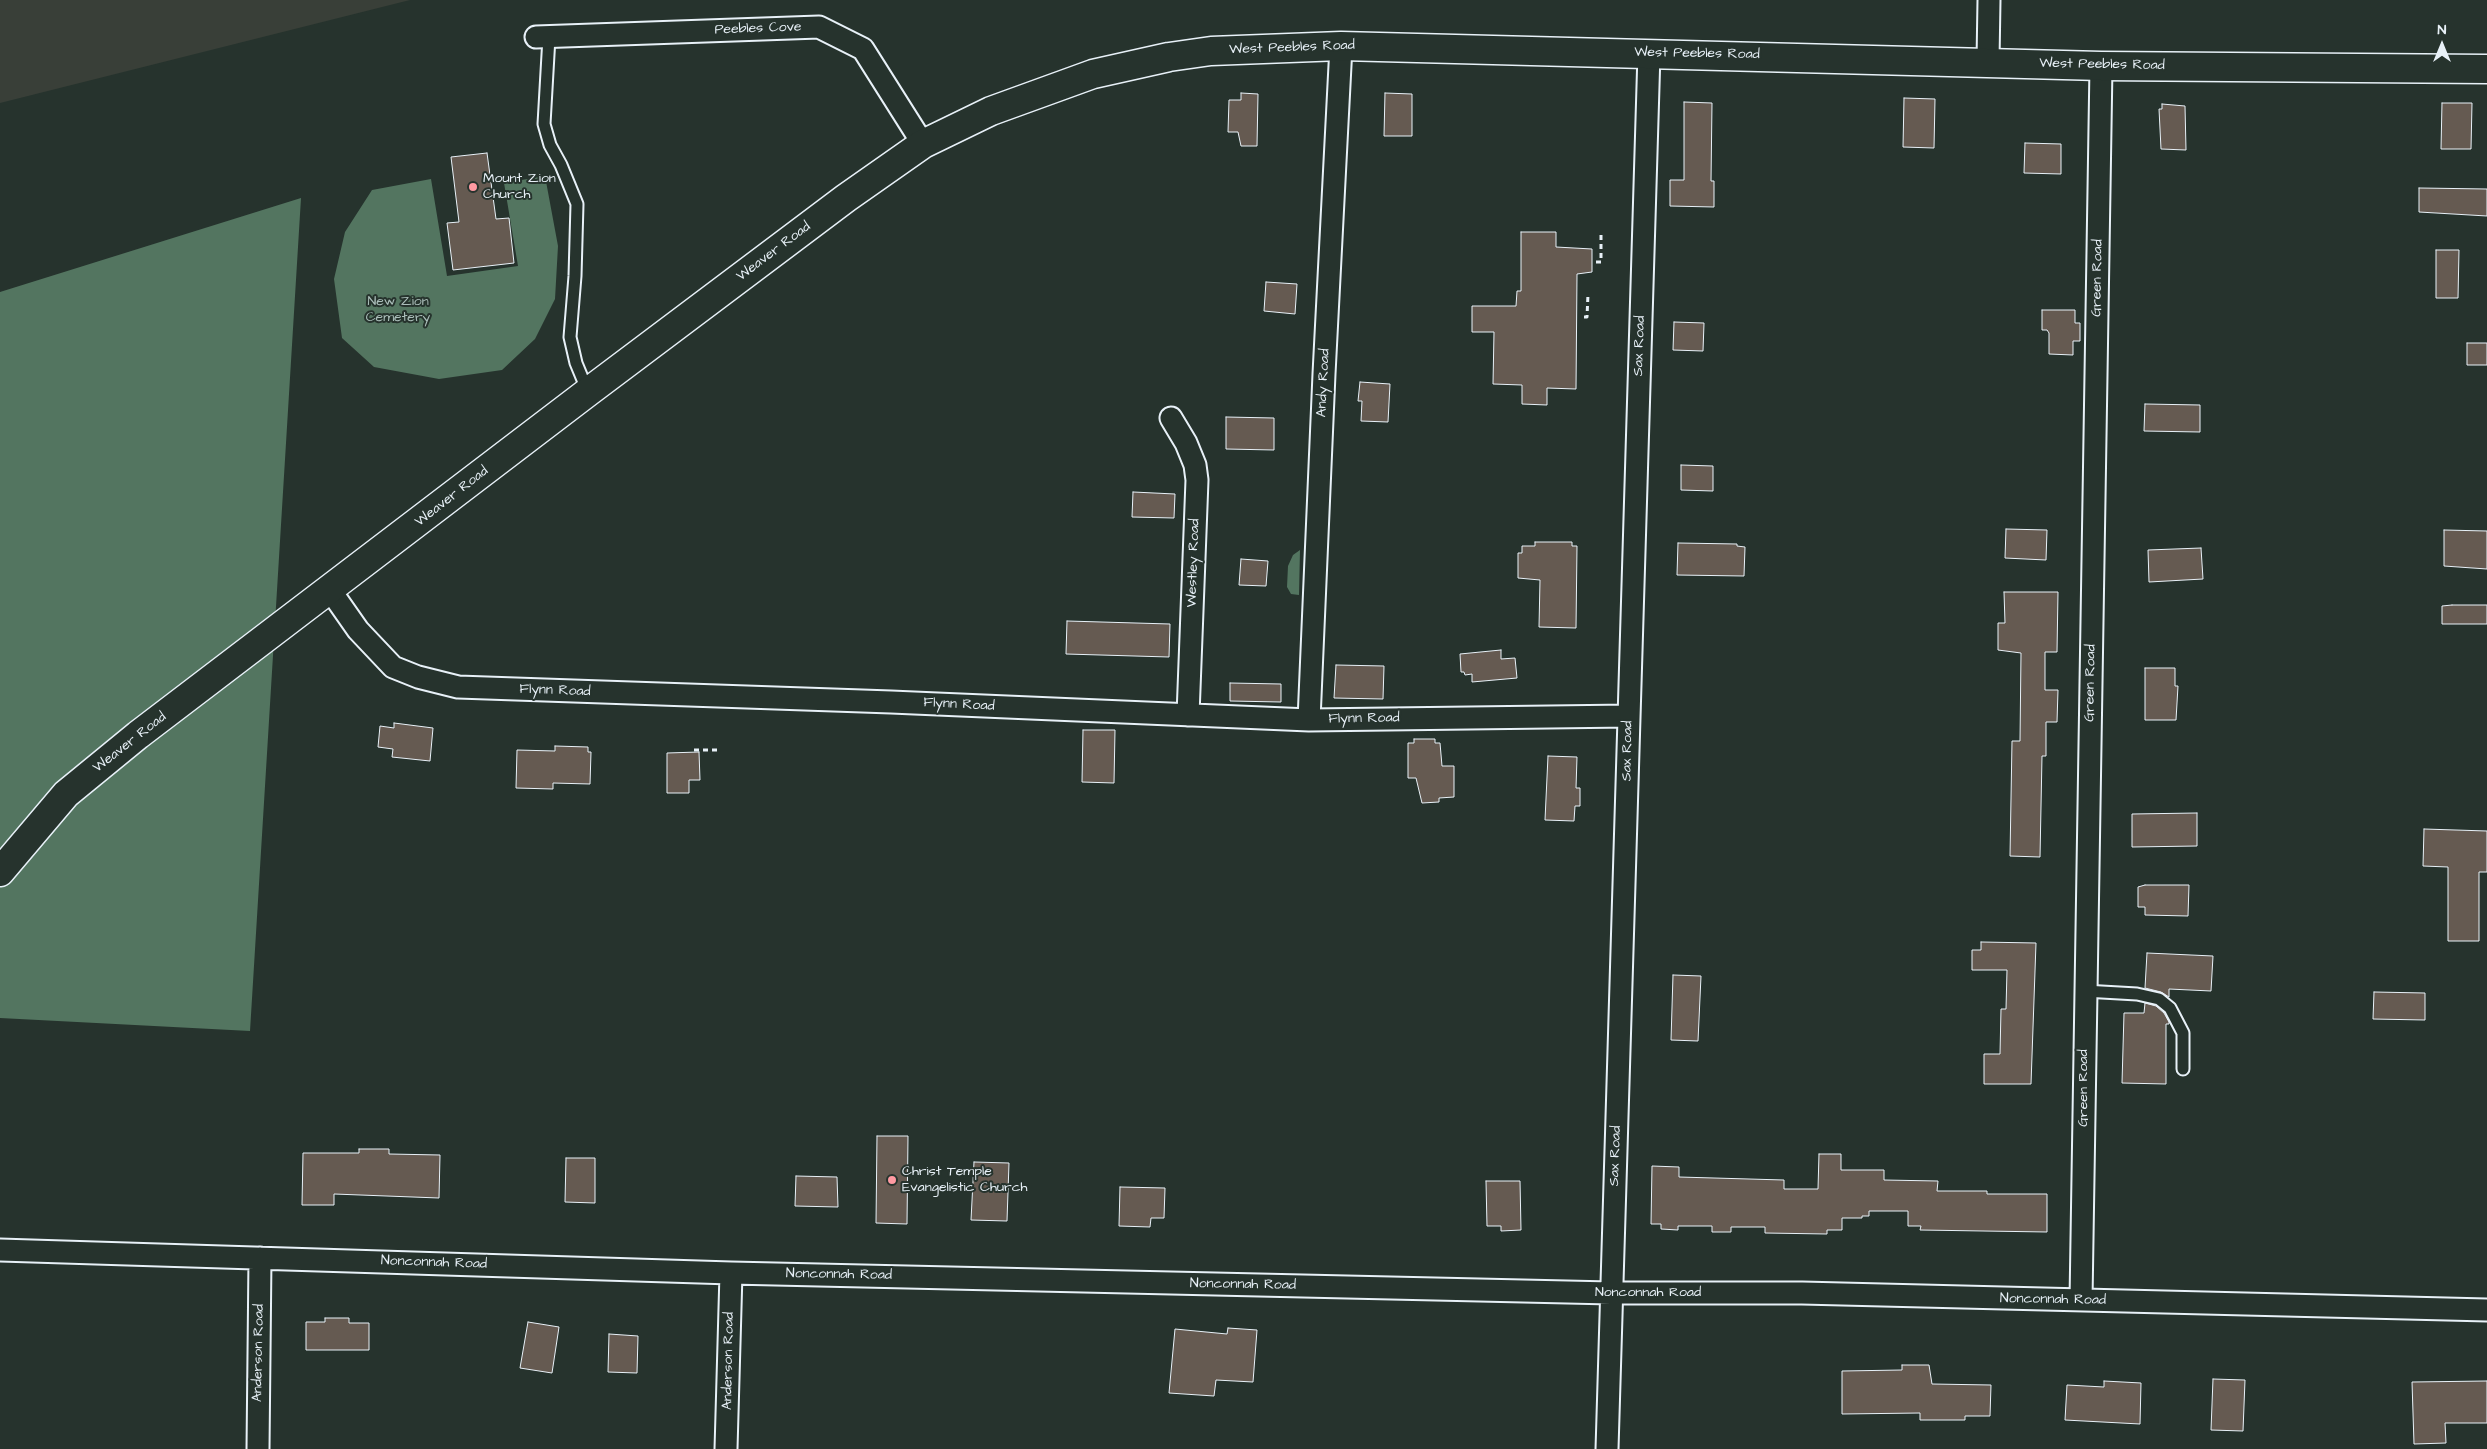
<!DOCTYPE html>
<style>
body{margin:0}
#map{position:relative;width:2487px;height:1449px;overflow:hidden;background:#26332d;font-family:"Architects Daughter",sans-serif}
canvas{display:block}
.north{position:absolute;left:2417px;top:20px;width:50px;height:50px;-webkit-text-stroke:4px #26332d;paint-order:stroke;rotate:0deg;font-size:14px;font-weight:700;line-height:20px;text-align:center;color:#e8f1f8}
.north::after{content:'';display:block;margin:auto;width:18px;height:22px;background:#e8f1f8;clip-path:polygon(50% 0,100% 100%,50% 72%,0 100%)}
</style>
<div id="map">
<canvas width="2487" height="1449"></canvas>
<div class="north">N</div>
</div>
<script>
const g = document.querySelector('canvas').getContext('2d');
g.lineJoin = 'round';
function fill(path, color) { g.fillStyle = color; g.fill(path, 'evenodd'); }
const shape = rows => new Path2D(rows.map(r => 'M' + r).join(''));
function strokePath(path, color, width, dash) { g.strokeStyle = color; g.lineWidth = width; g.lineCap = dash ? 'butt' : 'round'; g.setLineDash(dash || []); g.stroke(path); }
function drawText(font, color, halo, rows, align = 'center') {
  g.font = font + ' "Architects Daughter",sans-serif'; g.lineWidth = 4; g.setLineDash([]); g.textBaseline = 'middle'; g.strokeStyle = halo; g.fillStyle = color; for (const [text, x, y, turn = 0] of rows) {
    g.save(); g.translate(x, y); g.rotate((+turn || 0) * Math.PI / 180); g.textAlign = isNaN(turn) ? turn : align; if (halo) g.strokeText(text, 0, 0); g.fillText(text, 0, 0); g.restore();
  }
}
const built = shape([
 [0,0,410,0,0,103]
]);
const green = shape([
 [545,176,558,246,555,299,535,339,502,370,439,379,374,367,342,338,334,279,345,232,372,190,431,179,447,276,518,266,504,183],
 [301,198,250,1031,0,1018,0,292],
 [1300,550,1299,595,1291,594,1287,587,1288,566,1293,555]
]);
const building = shape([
 [1241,93,1258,94,1257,146,1241,146,1238,132,1228,132,1229,100,1241,100,1241,93],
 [1385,93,1412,94,1412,136,1384,136,1385,93],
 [1904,98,1935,99,1934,148,1903,147,1904,98],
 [1684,102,1712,103,1711,181,1714,181,1714,207,1670,206,1670,180,1684,180,1684,102],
 [2442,103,2472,103,2471,149,2441,149,2442,103],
 [2162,104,2185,106,2186,150,2161,149,2159,109,2162,109,2162,104],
 [2025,143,2061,144,2061,174,2024,173,2025,143],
 [487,153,496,219,509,218,514,263,453,270,447,223,459,222,451,157,487,153],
 [2419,188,2487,189,2487,216,2419,212,2419,188],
 [1521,232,1556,232,1556,247,1592,249,1592,272,1577,274,1576,389,1547,388,1547,405,1522,404,1522,385,1493,384,1494,332,1472,332,1472,306,1516,306,1517,291,1521,291,1521,232],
 [2436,250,2459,250,2458,298,2436,298,2436,250],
 [1266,282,1297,284,1295,314,1264,311,1266,282],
 [2042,310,2075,310,2075,323,2080,323,2080,341,2073,341,2073,355,2049,354,2049,333,2047,330,2042,330,2042,310],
 [1674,322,1704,323,1703,351,1673,350,1674,322],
 [2467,343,2487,343,2487,365,2467,365,2467,343],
 [1360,382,1390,384,1388,422,1361,421,1362,401,1358,401,1360,382],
 [2145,404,2200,405,2200,432,2144,431,2145,404],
 [1226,417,1274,418,1274,450,1226,449,1226,417],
 [1681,465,1713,466,1713,491,1681,490,1681,465],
 [1133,492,1175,494,1174,518,1132,517,1133,492],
 [2006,529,2047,530,2046,560,2005,558,2006,529],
 [2444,530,2487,531,2487,569,2444,566,2444,530],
 [1535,542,1572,542,1572,546,1577,546,1576,628,1539,627,1540,580,1518,578,1518,553,1522,553,1522,546,1535,546,1535,542],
 [1678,543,1737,544,1737,546,1745,547,1744,576,1677,575,1678,543],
 [2201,548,2203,579,2149,582,2148,550,2201,548],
 [1241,559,1268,561,1266,586,1239,585,1241,559],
 [2004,592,2058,592,2057,652,2045,652,2045,690,2058,690,2057,722,2046,722,2046,756,2042,756,2040,857,2010,856,2012,741,2020,741,2021,653,1998,650,1998,623,2005,623,2004,592],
 [2452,605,2487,605,2487,624,2442,624,2442,606,2452,605],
 [1067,621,1170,624,1169,657,1066,654,1067,621],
 [1501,650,1501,659,1515,658,1517,678,1472,682,1472,674,1465,675,1464,672,1461,672,1460,654,1501,650],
 [1336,665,1384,666,1383,699,1334,698,1336,665],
 [2145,668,2175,668,2175,686,2178,686,2176,720,2145,720,2145,668],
 [1230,683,1281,684,1281,702,1230,701,1230,683],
 [394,723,433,728,430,761,392,757,393,749,378,747,380,726,394,728,394,723],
 [1083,730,1115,730,1114,783,1082,782,1083,730],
 [1414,739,1435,739,1435,743,1440,743,1442,766,1454,766,1454,797,1439,798,1439,802,1422,803,1416,778,1408,778,1408,743,1414,743,1414,739],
 [555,746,588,747,588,752,591,752,590,784,553,783,553,789,516,788,517,750,555,751,555,746],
 [699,752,700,780,689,780,689,793,667,793,667,753,699,752],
 [1548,756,1577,757,1576,788,1580,788,1580,806,1575,806,1574,821,1545,820,1548,756],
 [2197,813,2197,846,2132,847,2132,814,2197,813],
 [2424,829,2487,831,2487,872,2479,872,2479,941,2448,941,2448,867,2423,866,2424,829],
 [2145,885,2189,885,2188,916,2145,915,2145,907,2138,907,2138,887,2145,885],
 [1981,942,2036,943,2031,1084,1984,1084,1984,1054,2000,1054,2001,1009,2006,1009,2007,970,1972,970,1972,950,1981,950,1981,942],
 [2147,953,2213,956,2211,991,2169,989,2169,997,2161,992,2145,988,2147,953],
 [1673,975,1701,976,1698,1041,1671,1040,1673,975],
 [2374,992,2425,993,2425,1020,2373,1019,2374,992],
 [2145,1003,2156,1006,2164,1013,2169,1022,2169,1024,2166,1024,2166,1084,2122,1083,2124,1013,2144,1013,2145,1003],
 [877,1136,908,1136,907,1224,876,1223,877,1136],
 [359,1149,389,1149,389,1154,440,1155,439,1198,334,1194,334,1205,302,1205,303,1153,359,1153,359,1149],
 [1819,1154,1841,1154,1841,1170,1884,1170,1884,1180,1938,1181,1937,1191,1987,1191,1987,1194,2047,1194,2047,1232,1920,1230,1921,1226,1908,1226,1908,1211,1869,1211,1869,1216,1862,1216,1862,1218,1842,1218,1842,1230,1827,1230,1827,1234,1765,1233,1765,1227,1731,1227,1731,1232,1712,1232,1712,1226,1678,1226,1678,1230,1661,1229,1661,1224,1651,1224,1652,1166,1679,1167,1679,1177,1784,1180,1784,1189,1818,1189,1819,1154],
 [566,1158,595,1158,595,1203,565,1202,566,1158],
 [974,1162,1009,1163,1007,1221,971,1220,974,1162],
 [796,1176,837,1177,838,1207,795,1206,796,1176],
 [1486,1181,1520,1181,1521,1230,1501,1231,1501,1226,1487,1226,1486,1181],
 [1120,1187,1165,1188,1164,1218,1151,1218,1150,1227,1119,1226,1120,1187],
 [325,1318,349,1318,349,1323,369,1323,369,1350,306,1350,306,1322,325,1322,325,1318],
 [528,1322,559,1327,552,1373,520,1368,528,1322],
 [1228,1328,1257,1330,1253,1382,1216,1380,1214,1396,1169,1393,1175,1329,1227,1334,1228,1328],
 [609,1334,638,1336,637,1373,608,1372,609,1334],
 [1902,1365,1929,1365,1932,1384,1991,1385,1990,1416,1965,1416,1965,1420,1920,1420,1920,1413,1842,1414,1842,1371,1902,1370,1902,1365],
 [2213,1379,2245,1380,2243,1431,2211,1430,2213,1379],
 [2104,1381,2141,1383,2140,1424,2065,1420,2067,1385,2104,1387,2104,1381],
 [2487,1381,2487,1423,2445,1423,2446,1443,2414,1444,2412,1382,2487,1381]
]);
const path = shape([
 [1596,262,1601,262,1601,235],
 [1584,317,1587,317,1588,294],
 [694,750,721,750]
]);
const service = shape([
 [549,37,544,124,550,145,561,165,577,204,575,276,570,337,576,363,588,392],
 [2084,991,2137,994,2159,999,2170,1008,2183,1033,2183,1069]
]);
const minor = shape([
 [536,37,819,27,863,49,923,144],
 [1988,61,1989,0],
 [1171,418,1186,443,1195,465,1197,480,1188,715],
 [330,590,358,630,393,667,418,677,458,687,891,702,1309,720,1629,716],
 [1309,720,1324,374,1341,46],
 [0,1250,731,1273,1611,1293,1802,1293,2487,1310],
 [2081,1300,2101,66],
 [258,1449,260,1258],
 [726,1449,731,1273],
 [1607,1449,1649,53]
]);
const secondary = shape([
 [0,872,66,794,138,735,588,392,846,198,923,144,991,111,1093,74,1169,57,1211,51,1341,46,2101,66,2487,69]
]);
const markers = [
 [473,187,5,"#ff9aa2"],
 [892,1180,5,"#ff9aa2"]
];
const streetNames = [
 ["Peebles Cove",758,29,-2],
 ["West Peebles Road",1292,48,-2],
 ["West Peebles Road",1697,54,1],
 ["West Peebles Road",2102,65,1],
 ["Weaver Road",774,252,-37],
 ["Green Road",2098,278,-89],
 ["Sax Road",1640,346,-88],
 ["Andy Road",1324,383,-87],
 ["Weaver Road",452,497,-38],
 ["Westley Road",1194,563,-88],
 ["Green Road",2091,683,-89],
 ["Flynn Road",555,691,2],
 ["Flynn Road",959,705,3],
 ["Flynn Road",1364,719,-1],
 ["Weaver Road",130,743,-38],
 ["Sax Road",1628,751,-89],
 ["Green Road",2084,1088,-90],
 ["Sax Road",1616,1156,-88],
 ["Nonconnah Road",434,1263,2],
 ["Nonconnah Road",839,1275,1],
 ["Nonconnah Road",1243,1285,1],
 ["Nonconnah Road",1648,1293],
 ["Nonconnah Road",2053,1300,1],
 ["Anderson Road",259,1353,-89],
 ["Anderson Road",729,1361,-89]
];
const poiNames = [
 ["Mount Zion",483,179],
 ["Church",483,195],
 ["Christ Temple",902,1172],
 ["Evangelistic Church",902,1188]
];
const parkNames = [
 ["New Zion",398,302],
 ["Cemetery",398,318]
];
fill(built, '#393f38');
fill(green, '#537560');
fill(building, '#655a51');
strokePath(building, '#e8f1f8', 1);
strokePath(service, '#e8f1f8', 15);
strokePath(minor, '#e8f1f8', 25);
strokePath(secondary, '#e8f1f8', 31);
strokePath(path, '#e8f1f8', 3, [5, 4]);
strokePath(service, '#26332d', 11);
strokePath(minor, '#26332d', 21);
strokePath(secondary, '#26332d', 28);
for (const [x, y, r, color] of markers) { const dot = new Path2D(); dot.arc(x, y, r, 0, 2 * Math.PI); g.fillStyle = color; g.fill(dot); strokePath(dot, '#26332d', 2); }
drawText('14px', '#e8f1f8', '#26332d', streetNames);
drawText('14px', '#e8f1f8', '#26332d', poiNames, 'left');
drawText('14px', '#acbfbb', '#26332d', parkNames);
</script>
